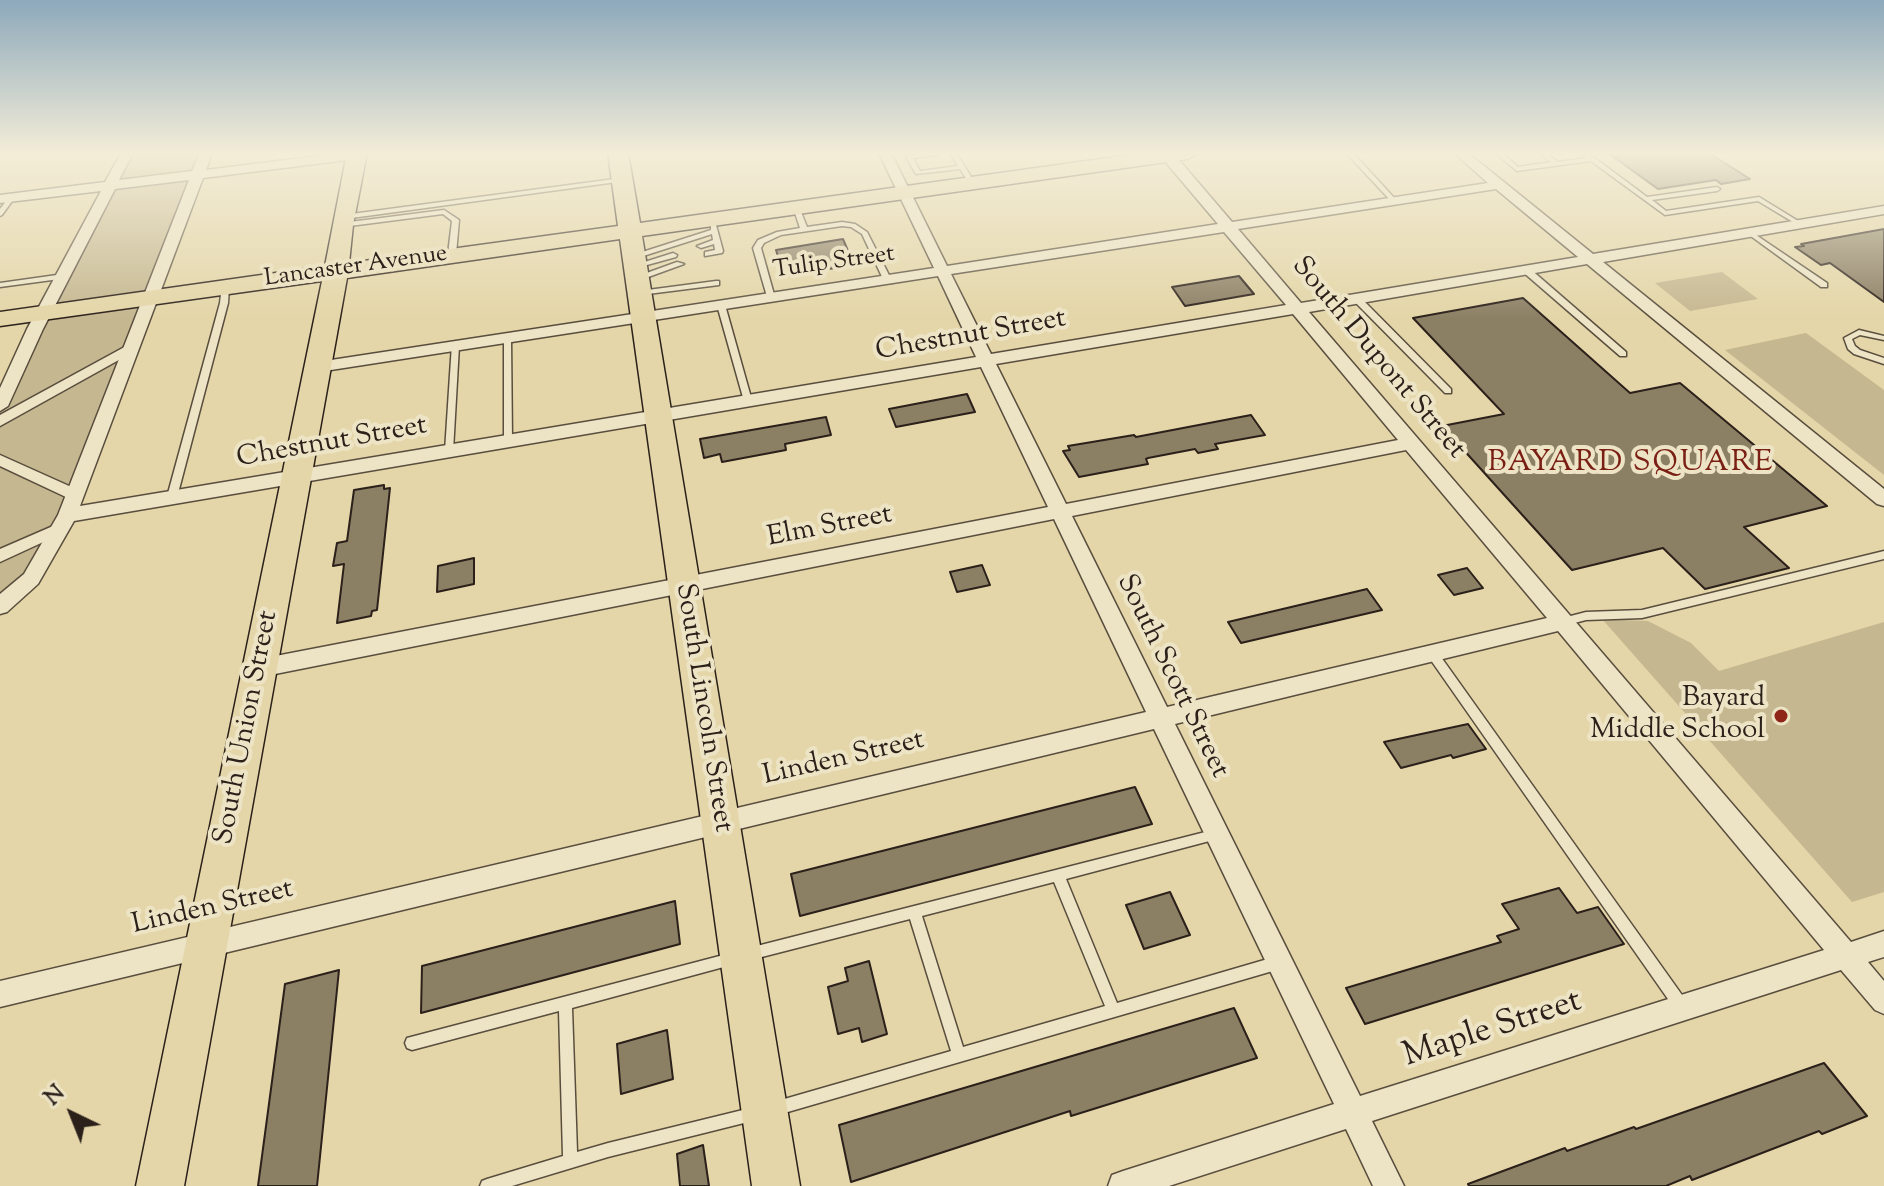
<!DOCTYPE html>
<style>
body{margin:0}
#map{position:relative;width:1884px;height:1186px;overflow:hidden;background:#e4d6a8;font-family:"Sorts Mill Goudy",serif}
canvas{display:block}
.north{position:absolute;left:32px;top:1074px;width:80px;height:80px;-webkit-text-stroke:6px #ede4c6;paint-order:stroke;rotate:317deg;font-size:22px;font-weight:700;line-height:32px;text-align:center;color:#2b201a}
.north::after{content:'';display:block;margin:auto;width:28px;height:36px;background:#2b201a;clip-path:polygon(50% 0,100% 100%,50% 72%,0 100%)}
</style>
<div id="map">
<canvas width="1884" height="1186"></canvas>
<div class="north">N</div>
</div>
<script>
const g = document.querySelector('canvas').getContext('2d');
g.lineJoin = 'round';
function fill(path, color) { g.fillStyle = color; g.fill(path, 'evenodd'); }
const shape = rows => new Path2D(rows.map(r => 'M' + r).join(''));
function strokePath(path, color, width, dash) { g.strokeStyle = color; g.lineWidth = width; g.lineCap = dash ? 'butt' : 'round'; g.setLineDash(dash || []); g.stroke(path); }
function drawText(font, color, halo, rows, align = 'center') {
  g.font = font + ' "Sorts Mill Goudy",serif'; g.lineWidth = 8; g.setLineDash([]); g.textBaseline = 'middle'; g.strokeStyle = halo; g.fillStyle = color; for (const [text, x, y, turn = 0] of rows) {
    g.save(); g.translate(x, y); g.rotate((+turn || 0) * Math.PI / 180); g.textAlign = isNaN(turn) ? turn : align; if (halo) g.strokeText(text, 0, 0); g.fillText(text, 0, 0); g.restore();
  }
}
const green = shape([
 [127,153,206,153,45,559,0,606,0,406],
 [1722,272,1758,299,1690,311,1655,283],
 [1806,333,1884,390,1884,475,1725,350],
 [1602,619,1648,621,1691,643,1719,671,1884,622,1884,892,1852,902]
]);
const building = shape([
 [1608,153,1709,153,1750,179,1721,184,1716,180,1658,189,1608,153],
 [1884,229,1884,302,1830,263,1821,265,1795,247,1804,246,1801,244,1884,229],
 [843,239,854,265,784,276,776,250,843,239],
 [1239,276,1254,294,1185,306,1172,287,1239,276],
 [1523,298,1630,393,1680,383,1827,506,1744,527,1789,568,1705,589,1663,548,1572,570,1442,426,1504,414,1413,318,1523,298],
 [967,394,975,412,896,427,889,409,967,394],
 [1251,415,1265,435,1215,444,1218,449,1198,453,1195,449,1148,458,1146,459,1148,464,1100,473,1079,477,1063,451,1070,450,1068,446,1134,435,1136,437,1251,415],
 [826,417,831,435,785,444,786,450,722,462,720,454,704,458,700,439,826,417],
 [384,485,384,489,390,488,377,610,372,611,371,616,337,623,344,564,333,566,337,543,347,541,354,490,384,485],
 [474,558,474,584,437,592,438,566,474,558],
 [982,565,990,585,957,592,950,572,982,565],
 [1467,568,1483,588,1454,595,1438,575,1467,568],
 [1367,589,1382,610,1241,643,1228,622,1367,589],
 [1468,724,1486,749,1453,758,1451,755,1401,768,1384,742,1468,724],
 [1135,787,1152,824,800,916,791,874,1135,787],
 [1559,888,1577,913,1598,907,1624,944,1365,1024,1346,988,1501,942,1497,936,1519,929,1502,904,1559,888],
 [1170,892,1190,935,1144,949,1126,905,1170,892],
 [675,901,680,944,421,1013,422,966,675,901],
 [869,961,887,1034,862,1042,859,1028,838,1034,828,987,848,981,845,968,869,961],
 [339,970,317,1186,258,1186,285,984,339,970],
 [1234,1008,1257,1058,1071,1116,1070,1111,851,1182,839,1125,1234,1008],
 [667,1030,673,1079,621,1094,617,1044,667,1030],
 [1824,1063,1867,1116,1822,1134,1819,1131,1692,1180,1690,1176,1666,1186,1469,1186,1468,1184,1565,1148,1567,1151,1634,1127,1636,1129,1824,1063],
 [703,1145,709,1186,680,1186,677,1154,703,1145]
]);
const service = shape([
 [924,153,941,153,938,155,913,158,920,171,958,166,950,153,956,153,975,183,970,184,960,169,916,174,906,157,924,153],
 [1346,153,1353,153,1397,201,1397,203,1393,203,1346,153],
 [1495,153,1502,153,1518,167,1551,162,1539,153,1546,153,1558,162,1586,158,1581,153,1588,153,1647,197,1717,187,1720,189,1717,191,1652,200,1666,211,1759,197,1803,224,1798,225,1758,201,1665,215,1591,161,1517,171,1495,153],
 [622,178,625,180,624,181,344,219,341,217,344,215,622,178],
 [10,196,15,197,2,215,0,216,0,209,10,196],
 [796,205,799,207,807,227,842,222,855,224,867,232,892,281,891,283,888,283,884,281,862,234,851,227,842,226,781,235,764,243,761,248,775,298,771,300,768,300,753,248,758,240,777,232,800,228,793,207,796,205],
 [444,210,459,220,456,254,452,256,448,254,452,221,443,214,342,227,339,225,342,223,444,210],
 [711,224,716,225,723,251,722,253,705,256,705,252,715,250,714,244,701,248,697,246,713,240,712,234,637,258,630,256,711,230,711,224],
 [1750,231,1827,283,1827,287,1821,287,1748,234,1746,233,1750,231],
 [673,253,677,255,676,257,636,268,632,266,673,253],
 [677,262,684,264,640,280,637,280,633,278,677,262],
 [1523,268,1529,268,1626,352,1626,356,1620,356,1523,272,1523,268],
 [64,274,67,274,67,278,0,287,0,283,64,274],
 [716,281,719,281,719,285,640,295,636,293,640,291,716,281],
 [222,285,228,285,229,287,228,303,177,497,172,500,167,497,220,303,222,285],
 [1354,297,1360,297,1451,389,1451,393,1445,393,1354,301,1354,297],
 [718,303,721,303,725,305,752,401,751,403,745,403,744,401,717,305,718,303],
 [1859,330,1884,336,1884,340,1860,335,1852,339,1855,346,1860,350,1884,358,1884,364,1854,354,1848,349,1844,338,1859,330],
 [504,336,507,336,511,338,512,441,508,444,504,441,504,336],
 [452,344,458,344,459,346,453,451,449,454,445,451,452,344],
 [1884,551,1884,559,1642,618,1586,620,1563,626,1559,625,1558,622,1559,619,1586,612,1642,610,1884,551],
 [1432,649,1436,650,1687,1002,1689,1007,1687,1012,1682,1014,1677,1012,1428,656,1427,653,1428,650,1432,649],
 [1217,829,1221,830,1223,834,1221,838,1217,839,1066,879,1117,1003,1278,956,1283,958,1285,963,1283,968,774,1116,769,1114,767,1109,769,1104,774,1102,951,1051,910,919,750,960,745,959,744,954,745,949,1217,829],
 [1054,882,1105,1006,963,1047,922,916,1054,882],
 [731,953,736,954,738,959,736,964,731,965,572,1008,577,1152,608,1143,755,1107,760,1109,762,1114,760,1119,608,1157,512,1186,480,1186,482,1181,487,1179,563,1156,559,1011,412,1050,407,1048,405,1043,407,1038,731,953]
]);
const pedestrian = shape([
 [130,344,135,345,135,351,0,426,0,415,130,344],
 [0,455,78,490,80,494,73,499,68,498,0,466,0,455],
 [60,523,65,524,68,528,65,532,0,562,0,549,60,523]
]);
const minor = shape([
 [121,153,133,153,119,180,192,171,200,153,212,153,206,170,341,153,362,155,356,159,203,178,80,506,976,357,938,276,318,372,310,367,318,362,934,268,879,153,891,153,947,266,1218,224,1163,159,1165,153,1173,153,1232,222,1488,183,1454,153,1468,153,1593,254,1884,206,1884,214,1603,262,1884,489,1884,506,1877,504,1587,264,1309,312,1851,942,1884,931,1884,957,1868,962,1884,981,1884,1014,1875,1010,1841,970,1372,1121,1404,1186,1373,1186,1346,1129,1169,1186,1108,1186,1112,1175,1123,1171,1334,1104,1154,729,0,1007,0,981,1146,712,1054,519,260,677,252,674,249,668,252,662,260,659,1048,507,981,367,74,521,38,584,7,612,0,614,0,594,24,574,58,515,189,180,115,189,43,329,8,406,0,411,0,388,27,329,101,191,0,203,0,195,105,182,121,153],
 [1496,189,1578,257,1301,303,1238,229,1496,189],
 [1224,232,1286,305,991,354,951,274,1224,232],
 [1293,314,1398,440,1066,504,996,364,1293,314],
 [1406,450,1547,618,1167,707,1072,516,1406,450],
 [1558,631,1824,950,1360,1096,1175,724,1558,631]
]);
const primary = shape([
 [347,153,367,153,353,225,349,263,618,226,608,153,628,153,640,223,1144,153,1198,153,1188,159,642,236,800,1186,752,1186,620,239,347,278,184,1186,136,1186,322,281,0,326,0,312,325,266,347,153]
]);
const markers = [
 [1781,716,8,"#8f2418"]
];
const farStreetnames = [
 ["Tulip Street",834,264,-8],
 ["Lancaster Avenue",356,268,-8]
];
const streetNames = [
 ["Chestnut Street",971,337,-10],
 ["South Dupont Street",1377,359,50],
 ["Chestnut Street",332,444,-10],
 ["Elm Street",830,528,-11],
 ["South Scott Street",1171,677,64],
 ["South Lincoln Street",702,708,81],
 ["South Union Street",248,728,-79],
 ["Linden Street",844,760,-13],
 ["Linden Street",213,909,-13]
];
const poiNames = [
 ["Bayard",1765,700],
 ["Middle School",1765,732]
];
const neighbourhoodNames = [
 ["BAYARD SQUARE",1631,465]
];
const nearStreetnames = [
 ["Maple Street",1493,1031,-18]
];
fill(green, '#c5b790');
fill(building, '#8b7f64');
strokePath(building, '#2b201a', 2);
strokePath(service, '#594e3e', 3);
strokePath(pedestrian, '#594e3e', 3);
strokePath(minor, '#594e3e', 3);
strokePath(primary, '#2b201a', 3);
fill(service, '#ede4c6');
fill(pedestrian, '#ede4c6');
fill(minor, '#ede4c6');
fill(primary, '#e4d6a8');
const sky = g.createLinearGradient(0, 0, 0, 319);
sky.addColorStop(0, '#8da9bb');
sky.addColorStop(0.48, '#f3edd8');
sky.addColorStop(1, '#f3edd800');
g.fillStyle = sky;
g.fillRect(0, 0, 1884, 319);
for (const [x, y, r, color] of markers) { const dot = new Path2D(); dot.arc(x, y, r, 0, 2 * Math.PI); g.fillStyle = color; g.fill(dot); strokePath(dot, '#ede4c6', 3); }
drawText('24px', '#2b201a', '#ede4c6', farStreetnames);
drawText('28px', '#2b201a', '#ede4c6', streetNames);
drawText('28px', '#2b201a', '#ede4c6', poiNames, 'right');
g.letterSpacing = '2px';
drawText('30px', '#7a1f14', '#ede4c6', neighbourhoodNames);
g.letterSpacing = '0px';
drawText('34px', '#2b201a', '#ede4c6', nearStreetnames);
</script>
